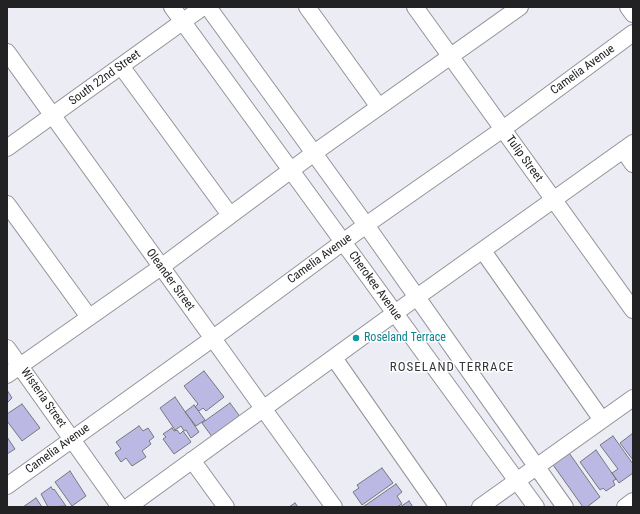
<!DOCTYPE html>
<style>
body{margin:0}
#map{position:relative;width:640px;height:514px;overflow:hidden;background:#ececf4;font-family:"Roboto Condensed",sans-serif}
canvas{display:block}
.frame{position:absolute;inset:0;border:8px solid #222224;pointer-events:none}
</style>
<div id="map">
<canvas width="640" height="514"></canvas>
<div class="frame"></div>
</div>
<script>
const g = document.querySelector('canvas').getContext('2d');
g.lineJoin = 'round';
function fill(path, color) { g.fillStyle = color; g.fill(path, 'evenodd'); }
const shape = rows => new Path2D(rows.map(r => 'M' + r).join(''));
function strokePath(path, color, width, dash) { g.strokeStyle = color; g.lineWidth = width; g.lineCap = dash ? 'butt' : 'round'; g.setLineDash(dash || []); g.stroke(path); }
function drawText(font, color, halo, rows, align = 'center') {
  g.font = font + ' "Roboto Condensed",sans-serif'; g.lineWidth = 3; g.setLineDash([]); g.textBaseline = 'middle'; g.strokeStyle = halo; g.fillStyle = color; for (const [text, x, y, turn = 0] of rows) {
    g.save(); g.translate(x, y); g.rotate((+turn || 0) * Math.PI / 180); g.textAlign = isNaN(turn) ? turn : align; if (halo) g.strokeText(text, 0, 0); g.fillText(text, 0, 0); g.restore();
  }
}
const building = shape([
 [204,371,224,397,206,411,203,408,199,411,195,407,198,404,184,386,204,371],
 [7,390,12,398,7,403,7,390],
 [175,397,199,432,191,438,186,430,184,431,181,426,175,430,160,408,175,397],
 [230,403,241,418,213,438,202,423,230,403],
 [22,404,40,428,22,441,7,421,7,414,22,404],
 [194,405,205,420,196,426,185,412,194,405],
 [139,426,143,431,148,428,154,437,149,441,151,444,142,451,146,457,132,466,126,458,121,462,115,453,121,449,116,442,139,426],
 [172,428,174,431,177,430,180,434,183,431,191,442,174,454,163,439,166,437,163,434,172,428],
 [633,433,633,460,620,443,633,433],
 [613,436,633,464,633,473,619,483,612,473,618,469,600,445,613,436],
 [7,437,15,449,7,454,7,437],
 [567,450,600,497,587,507,583,507,551,462,567,450],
 [596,450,616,479,613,481,615,485,606,491,603,488,600,490,580,462,596,450],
 [382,468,393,483,362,505,353,492,359,488,357,485,382,468],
 [70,471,86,496,72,506,55,482,70,471],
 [396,484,402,492,397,496,402,504,397,507,363,507,396,484],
 [51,487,53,490,54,489,66,506,48,507,41,494,51,487],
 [36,498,42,507,23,507,36,498],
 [409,501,413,507,400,507,409,501],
 [295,503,298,507,289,507,295,503]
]);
const minor = shape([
 [172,7,536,507],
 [208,7,366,225,565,507],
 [307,7,379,107],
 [415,7,633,310],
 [628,7,633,14],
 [7,52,334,507],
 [121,66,230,215],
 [7,148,203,7],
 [623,150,633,164],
 [7,204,89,317],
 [483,251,602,420],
 [7,348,120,507],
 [334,358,438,507],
 [7,375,161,267,314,153,520,7],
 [192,460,226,507],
 [7,486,212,339,366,225,503,129,633,33],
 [128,507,417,297,633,143],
 [480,507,633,398],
 [625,507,633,501]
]);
const markers = [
 [356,338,4,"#0f9aa8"]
];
const streetNames = [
 ["Camelia Avenue",583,70,-36],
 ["South 22nd Street",105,78,-36],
 ["Tulip Street",524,159,54],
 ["Camelia Avenue",320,259,-36],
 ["Oleander Street",170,280,54],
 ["Cherokee Avenue",375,286,54],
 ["Wisteria Street",43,398,55],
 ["Camelia Avenue",58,449,-36]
];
const cultureNames = [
 ["Roseland Terrace",364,338]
];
const neighbourhoodNames = [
 ["ROSELAND TERRACE",452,368]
];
fill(building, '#bbb9e4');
strokePath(building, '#76767d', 1);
strokePath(minor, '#929299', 18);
strokePath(minor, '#fff', 16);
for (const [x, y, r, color] of markers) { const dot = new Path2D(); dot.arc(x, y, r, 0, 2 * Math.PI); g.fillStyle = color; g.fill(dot); strokePath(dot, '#fff', 1.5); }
drawText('12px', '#222224', '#fff', streetNames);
drawText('12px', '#0d838f', '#fff', cultureNames, 'left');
g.letterSpacing = '1px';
drawText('13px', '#36363c', '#fff', neighbourhoodNames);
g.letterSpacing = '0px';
</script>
